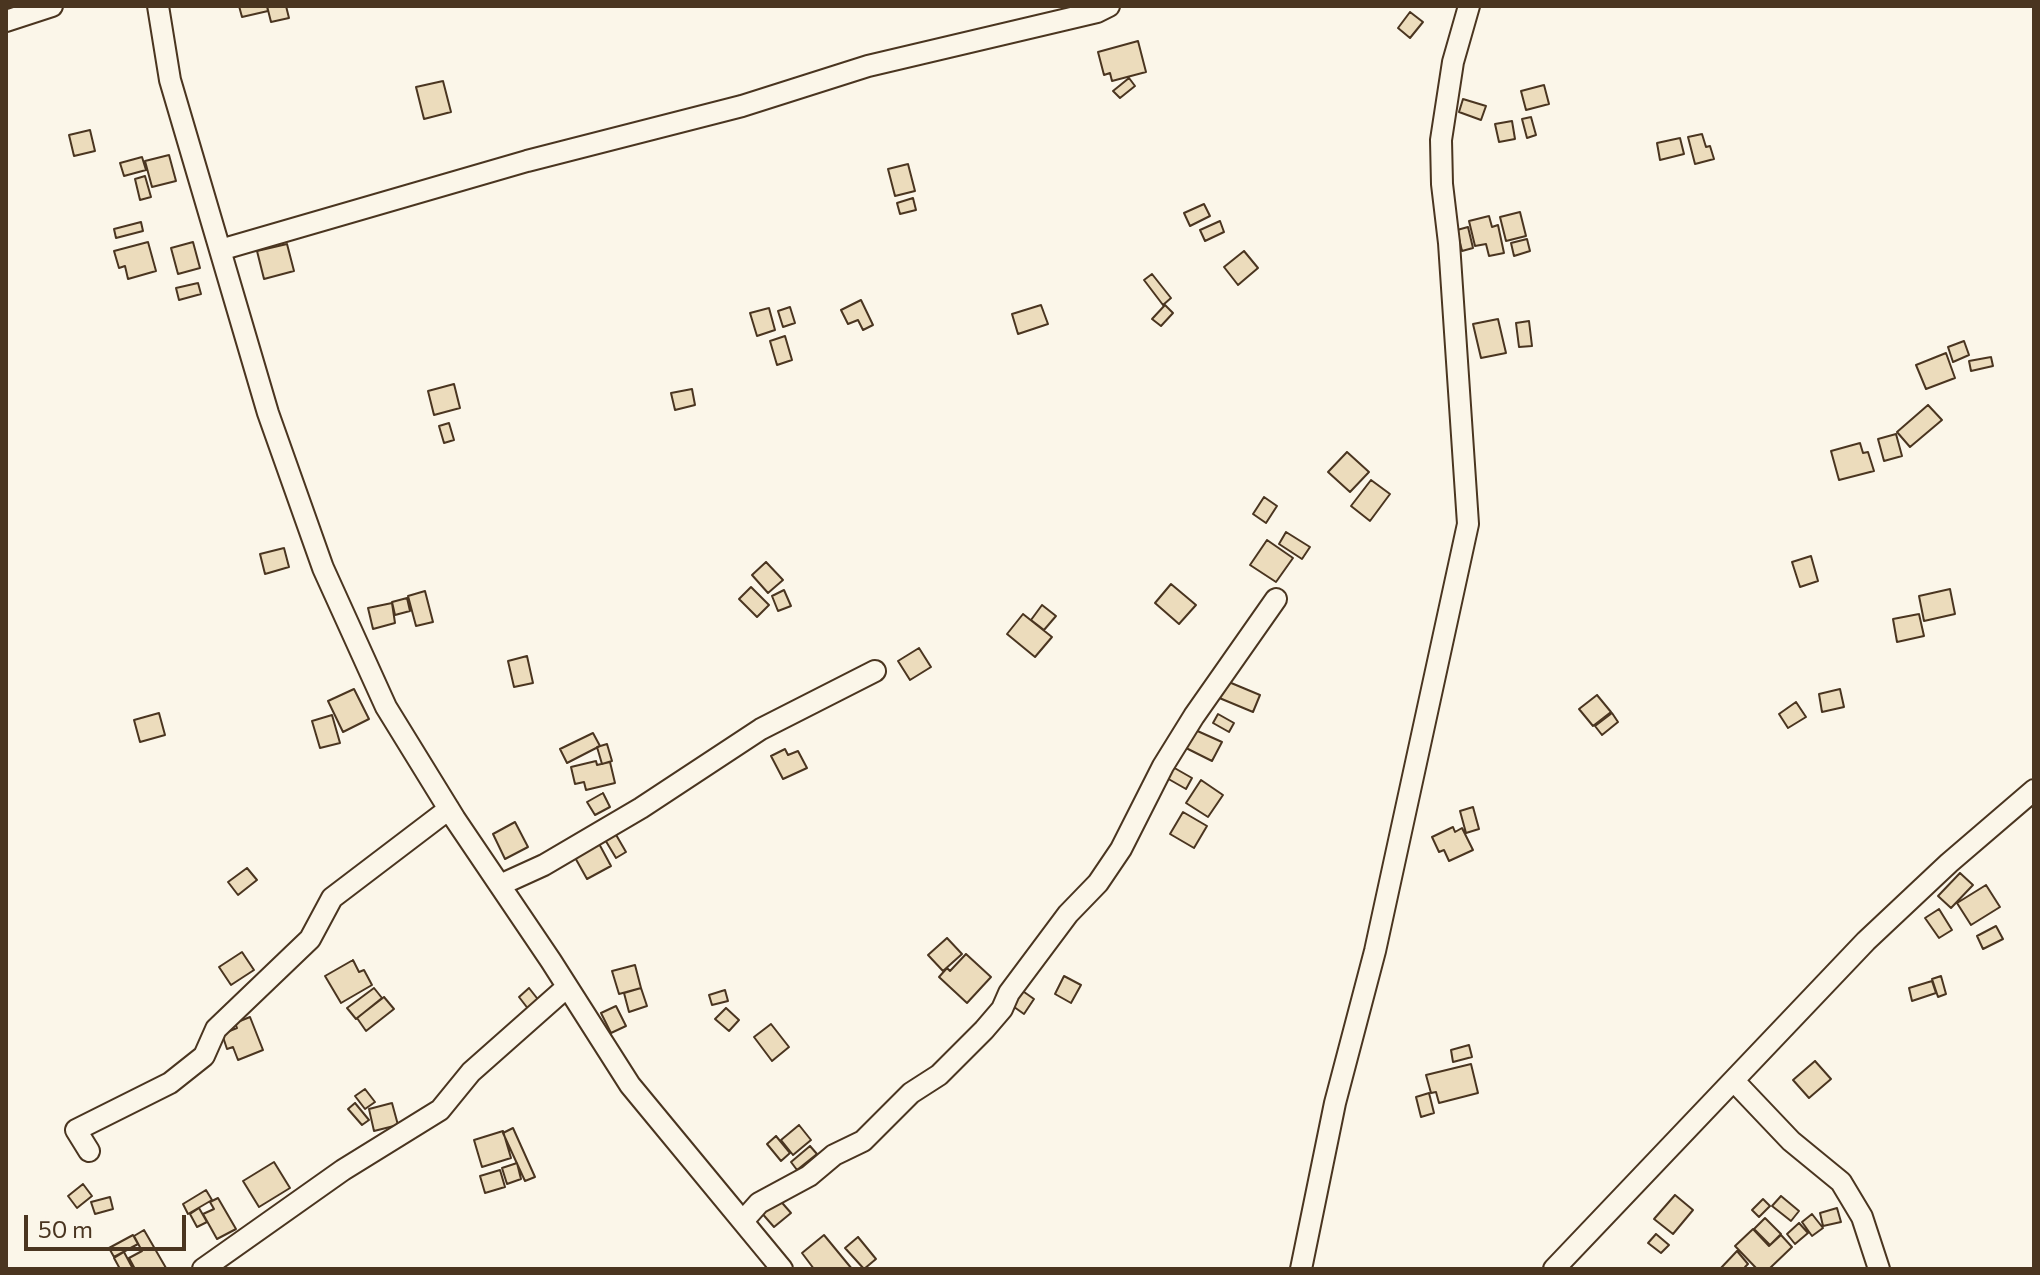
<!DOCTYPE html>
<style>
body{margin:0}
#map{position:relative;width:2040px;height:1275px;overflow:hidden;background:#fbf6e9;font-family:Commissioner,sans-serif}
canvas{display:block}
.frame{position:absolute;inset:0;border:8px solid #4a3520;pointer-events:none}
.scale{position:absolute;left:24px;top:1215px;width:162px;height:36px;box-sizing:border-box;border:4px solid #4a3520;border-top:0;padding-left:10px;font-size:24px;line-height:28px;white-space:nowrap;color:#4a3520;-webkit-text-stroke:6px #fbf6e9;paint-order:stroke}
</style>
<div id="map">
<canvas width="2040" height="1275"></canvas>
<div class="frame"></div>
<div class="scale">50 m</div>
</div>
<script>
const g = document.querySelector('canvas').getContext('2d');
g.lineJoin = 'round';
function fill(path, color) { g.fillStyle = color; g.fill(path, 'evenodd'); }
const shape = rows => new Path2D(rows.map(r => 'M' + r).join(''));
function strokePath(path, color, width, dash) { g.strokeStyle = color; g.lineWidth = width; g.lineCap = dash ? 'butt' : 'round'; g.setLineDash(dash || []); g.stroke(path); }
const building = shape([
 [239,6,267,6,268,11,242,17,239,6],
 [267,6,286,6,289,18,271,22,267,6],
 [1410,12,1423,22,1410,38,1398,28,1410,12],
 [1138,41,1146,72,1112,81,1110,73,1104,75,1098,52,1138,41],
 [1129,78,1135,86,1120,98,1113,91,1129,78],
 [443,81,451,112,424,119,416,87,443,81],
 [1544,85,1549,104,1526,110,1521,91,1544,85],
 [1463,99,1486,106,1481,120,1459,112,1463,99],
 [1531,117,1536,135,1527,138,1522,119,1531,117],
 [1512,121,1515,139,1499,142,1495,124,1512,121],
 [90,130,95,151,74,156,69,135,90,130],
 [1702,134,1706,147,1710,146,1714,159,1695,164,1688,137,1702,134],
 [1680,138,1684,154,1660,160,1657,143,1680,138],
 [169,155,176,181,152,187,145,161,169,155],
 [142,157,146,170,124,176,120,163,142,157],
 [908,164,915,191,895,196,888,169,908,164],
 [145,176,151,197,140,200,135,179,145,176],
 [913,198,916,210,900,214,897,203,913,198],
 [1204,204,1210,216,1190,226,1184,213,1204,204],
 [1520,212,1526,236,1506,241,1500,217,1520,212],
 [1489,216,1492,227,1498,225,1504,253,1489,256,1486,244,1475,246,1469,221,1489,216],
 [1220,221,1224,232,1205,241,1200,230,1220,221],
 [141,222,143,231,116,238,114,229,141,222],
 [1468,227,1473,248,1462,251,1457,230,1468,227],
 [1527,239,1530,251,1514,256,1511,243,1527,239],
 [148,242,156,271,128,279,125,266,119,268,114,251,148,242],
 [193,242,200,268,178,274,171,248,193,242],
 [287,244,294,271,264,279,257,251,287,244],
 [1244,251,1258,268,1238,285,1224,267,1244,251],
 [1152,274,1171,298,1163,305,1144,280,1152,274],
 [198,283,201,294,179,300,176,288,198,283],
 [861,300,873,325,863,330,858,320,848,324,841,310,861,300],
 [1041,305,1048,324,1018,334,1012,314,1041,305],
 [1165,305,1173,313,1161,326,1152,319,1165,305],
 [790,307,795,323,783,327,778,311,790,307],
 [769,308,775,330,757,336,750,313,769,308],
 [1498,319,1506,353,1481,358,1473,324,1498,319],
 [1529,321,1532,346,1519,347,1516,323,1529,321],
 [785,336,792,360,777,365,770,341,785,336],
 [1964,341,1969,355,1953,362,1948,347,1964,341],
 [1946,353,1955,378,1926,389,1916,365,1946,353],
 [1991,357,1993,366,1971,371,1969,361,1991,357],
 [454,384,460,408,434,415,428,391,454,384],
 [692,389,695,405,675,410,671,393,692,389],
 [1928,405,1942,420,1910,447,1897,432,1928,405],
 [449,423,454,440,444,443,439,426,449,423],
 [1896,434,1902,456,1884,461,1878,439,1896,434],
 [1860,443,1863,453,1868,452,1874,471,1839,480,1831,451,1860,443],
 [1347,452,1369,472,1350,492,1328,472,1347,452],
 [1371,480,1390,494,1370,521,1351,506,1371,480],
 [1264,497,1277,506,1266,523,1253,514,1264,497],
 [1286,532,1310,547,1302,559,1279,544,1286,532],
 [1267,540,1293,558,1276,582,1250,565,1267,540],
 [284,548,289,567,265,574,260,554,284,548],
 [1811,556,1818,581,1800,587,1792,562,1811,556],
 [766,562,783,580,768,593,752,575,766,562],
 [1171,584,1196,605,1179,624,1155,603,1171,584],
 [751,587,769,605,757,617,739,599,751,587],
 [1950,589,1955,614,1924,621,1919,596,1950,589],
 [784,590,791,606,778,611,772,596,784,590],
 [425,591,433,622,416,626,408,596,425,591],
 [407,598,410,611,395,615,392,602,407,598],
 [392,603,395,623,373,629,368,608,392,603],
 [1042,605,1056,616,1044,630,1031,620,1042,605],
 [1023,614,1052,637,1035,657,1007,634,1023,614],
 [1919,614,1924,636,1897,642,1893,619,1919,614],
 [919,648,931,667,910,680,898,661,919,648],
 [527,656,533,683,514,687,508,661,527,656],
 [1224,680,1260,695,1253,712,1217,697,1224,680],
 [354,689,369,719,343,732,328,701,354,689],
 [1840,689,1844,707,1822,712,1819,694,1840,689],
 [1597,695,1611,712,1593,726,1579,709,1597,695],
 [1796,702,1806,717,1788,728,1779,714,1796,702],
 [159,713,165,735,140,742,134,720,159,713],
 [1612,713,1618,722,1602,735,1595,726,1612,713],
 [1218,714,1234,723,1229,732,1213,723,1218,714],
 [332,715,340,743,320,748,312,721,332,715],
 [1193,729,1222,742,1212,761,1184,747,1193,729],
 [593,733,600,746,567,763,560,749,593,733],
 [607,744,612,761,602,764,597,747,607,744],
 [785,749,788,755,798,751,807,768,783,779,771,756,785,749],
 [596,761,597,765,610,762,615,783,586,790,584,782,575,784,571,767,596,761],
 [1171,766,1192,778,1186,789,1165,777,1171,766],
 [1201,780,1223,795,1208,817,1186,803,1201,780],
 [603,793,610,807,595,815,587,802,603,793],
 [1473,807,1479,829,1466,833,1460,811,1473,807],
 [1183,812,1207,826,1194,848,1170,834,1183,812],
 [515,822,528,847,505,859,493,834,515,822],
 [1453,827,1455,832,1462,828,1473,850,1449,861,1444,850,1439,852,1432,837,1453,827],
 [615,833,626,852,616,858,604,838,615,833],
 [597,840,611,866,587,879,573,854,597,840],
 [247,868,257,880,238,895,228,882,247,868],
 [1960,873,1973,885,1951,908,1938,896,1960,873],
 [1986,885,2000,907,1971,925,1957,903,1986,885],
 [1939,909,1952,930,1939,938,1925,918,1939,909],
 [1996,926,2003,939,1983,949,1977,936,1996,926],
 [947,938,962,954,943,971,928,955,947,938],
 [242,952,254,970,231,985,219,967,242,952],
 [966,954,991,977,967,1003,939,977,947,968,950,971,966,954],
 [353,960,359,972,364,970,372,985,341,1003,325,976,353,960],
 [635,965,641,988,619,994,612,971,635,965],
 [1064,976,1081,985,1071,1003,1055,994,1064,976],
 [1941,976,1946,994,1938,997,1932,979,1941,976],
 [1932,981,1936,993,1912,1001,1909,988,1932,981],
 [1017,987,1034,999,1024,1014,1007,1002,1017,987],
 [374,988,382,998,356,1019,347,1008,374,988],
 [529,988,540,1002,529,1010,519,997,529,988],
 [641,988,647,1006,629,1012,624,993,641,988],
 [725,990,728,1001,712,1005,709,995,725,990],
 [384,997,394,1009,366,1031,357,1018,384,997],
 [616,1006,626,1026,611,1033,601,1013,616,1006],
 [726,1008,739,1020,729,1031,715,1019,726,1008],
 [250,1017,263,1050,238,1060,233,1047,227,1049,222,1034,237,1028,235,1023,250,1017],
 [771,1024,789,1047,772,1061,754,1037,771,1024],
 [1469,1045,1472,1057,1453,1062,1451,1050,1469,1045],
 [1815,1061,1831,1079,1809,1098,1793,1080,1815,1061],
 [1471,1064,1478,1093,1439,1103,1436,1092,1431,1093,1426,1075,1471,1064],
 [365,1089,375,1102,365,1109,355,1096,365,1089],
 [1429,1093,1434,1113,1421,1117,1416,1097,1429,1093],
 [355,1103,369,1120,362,1125,348,1109,355,1103],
 [392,1103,398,1125,374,1131,369,1109,392,1103],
 [799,1125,811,1140,793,1155,781,1140,799,1125],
 [513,1128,535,1177,525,1181,503,1133,513,1128],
 [503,1131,511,1158,482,1167,474,1140,503,1131],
 [776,1136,790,1153,781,1161,767,1144,776,1136],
 [810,1146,817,1154,797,1170,791,1162,810,1146],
 [274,1162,290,1188,259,1207,243,1181,274,1162],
 [517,1163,521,1179,507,1184,502,1168,517,1163],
 [500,1170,505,1187,485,1193,480,1176,500,1170],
 [83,1184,92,1196,77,1208,68,1196,83,1184],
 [206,1190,212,1200,188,1214,183,1204,206,1190],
 [1675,1195,1693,1210,1673,1234,1654,1219,1675,1195],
 [1781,1196,1799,1211,1791,1221,1772,1206,1781,1196],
 [110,1197,113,1209,95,1214,91,1202,110,1197],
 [777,1197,791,1213,774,1227,760,1211,777,1197],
 [218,1198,236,1229,217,1239,203,1214,214,1209,210,1202,218,1198],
 [1763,1199,1770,1206,1759,1217,1752,1210,1763,1199],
 [199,1208,207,1222,197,1227,190,1214,199,1208],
 [1837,1208,1841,1222,1823,1226,1820,1213,1837,1208],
 [1812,1214,1823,1228,1812,1236,1802,1222,1812,1214],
 [1765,1218,1781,1234,1770,1245,1754,1229,1765,1218],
 [1799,1223,1808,1233,1795,1244,1787,1234,1799,1223],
 [1753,1229,1769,1246,1781,1235,1792,1247,1769,1269,1757,1269,1735,1246,1753,1229],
 [144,1230,166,1268,164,1269,135,1269,129,1258,142,1251,134,1236,144,1230],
 [1656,1234,1669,1245,1661,1253,1648,1243,1656,1234],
 [133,1235,138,1244,114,1257,109,1248,133,1235],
 [824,1235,852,1269,814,1269,802,1253,824,1235],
 [858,1237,876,1259,864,1269,845,1248,858,1237],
 [1737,1251,1748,1264,1745,1267,1747,1269,1720,1269,1737,1251],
 [124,1252,133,1269,120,1269,114,1258,124,1252]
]);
const minor = shape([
 [158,6,170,80,268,413,323,568,386,707,455,819,551,961,630,1085,782,1269],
 [6,21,52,6],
 [220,250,527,161,742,106,868,66,1097,12,1109,6],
 [500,885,544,865,641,808,761,729,875,671],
 [1734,1081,1791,1141,1841,1182,1862,1217,1879,1269],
 [89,1151,76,1130,170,1083,204,1056,216,1029,310,939,332,898,449,809],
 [743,1221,759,1203,809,1176,834,1155,863,1141,911,1093,939,1075,984,1030,1002,1009,1009,993,1068,914,1098,883,1121,849,1163,766,1194,716,1276,599],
 [203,1269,343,1170,440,1110,471,1072,567,987],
 [1301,1269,1335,1103,1375,951,1468,524,1449,243,1442,184,1441,140,1453,62,1469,6],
 [1554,1269,1866,941,1949,863,2034,790]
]);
fill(building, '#ecdcbc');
strokePath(building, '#4a3520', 2);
strokePath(minor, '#4a3520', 24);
strokePath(minor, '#fbf6e9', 20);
</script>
